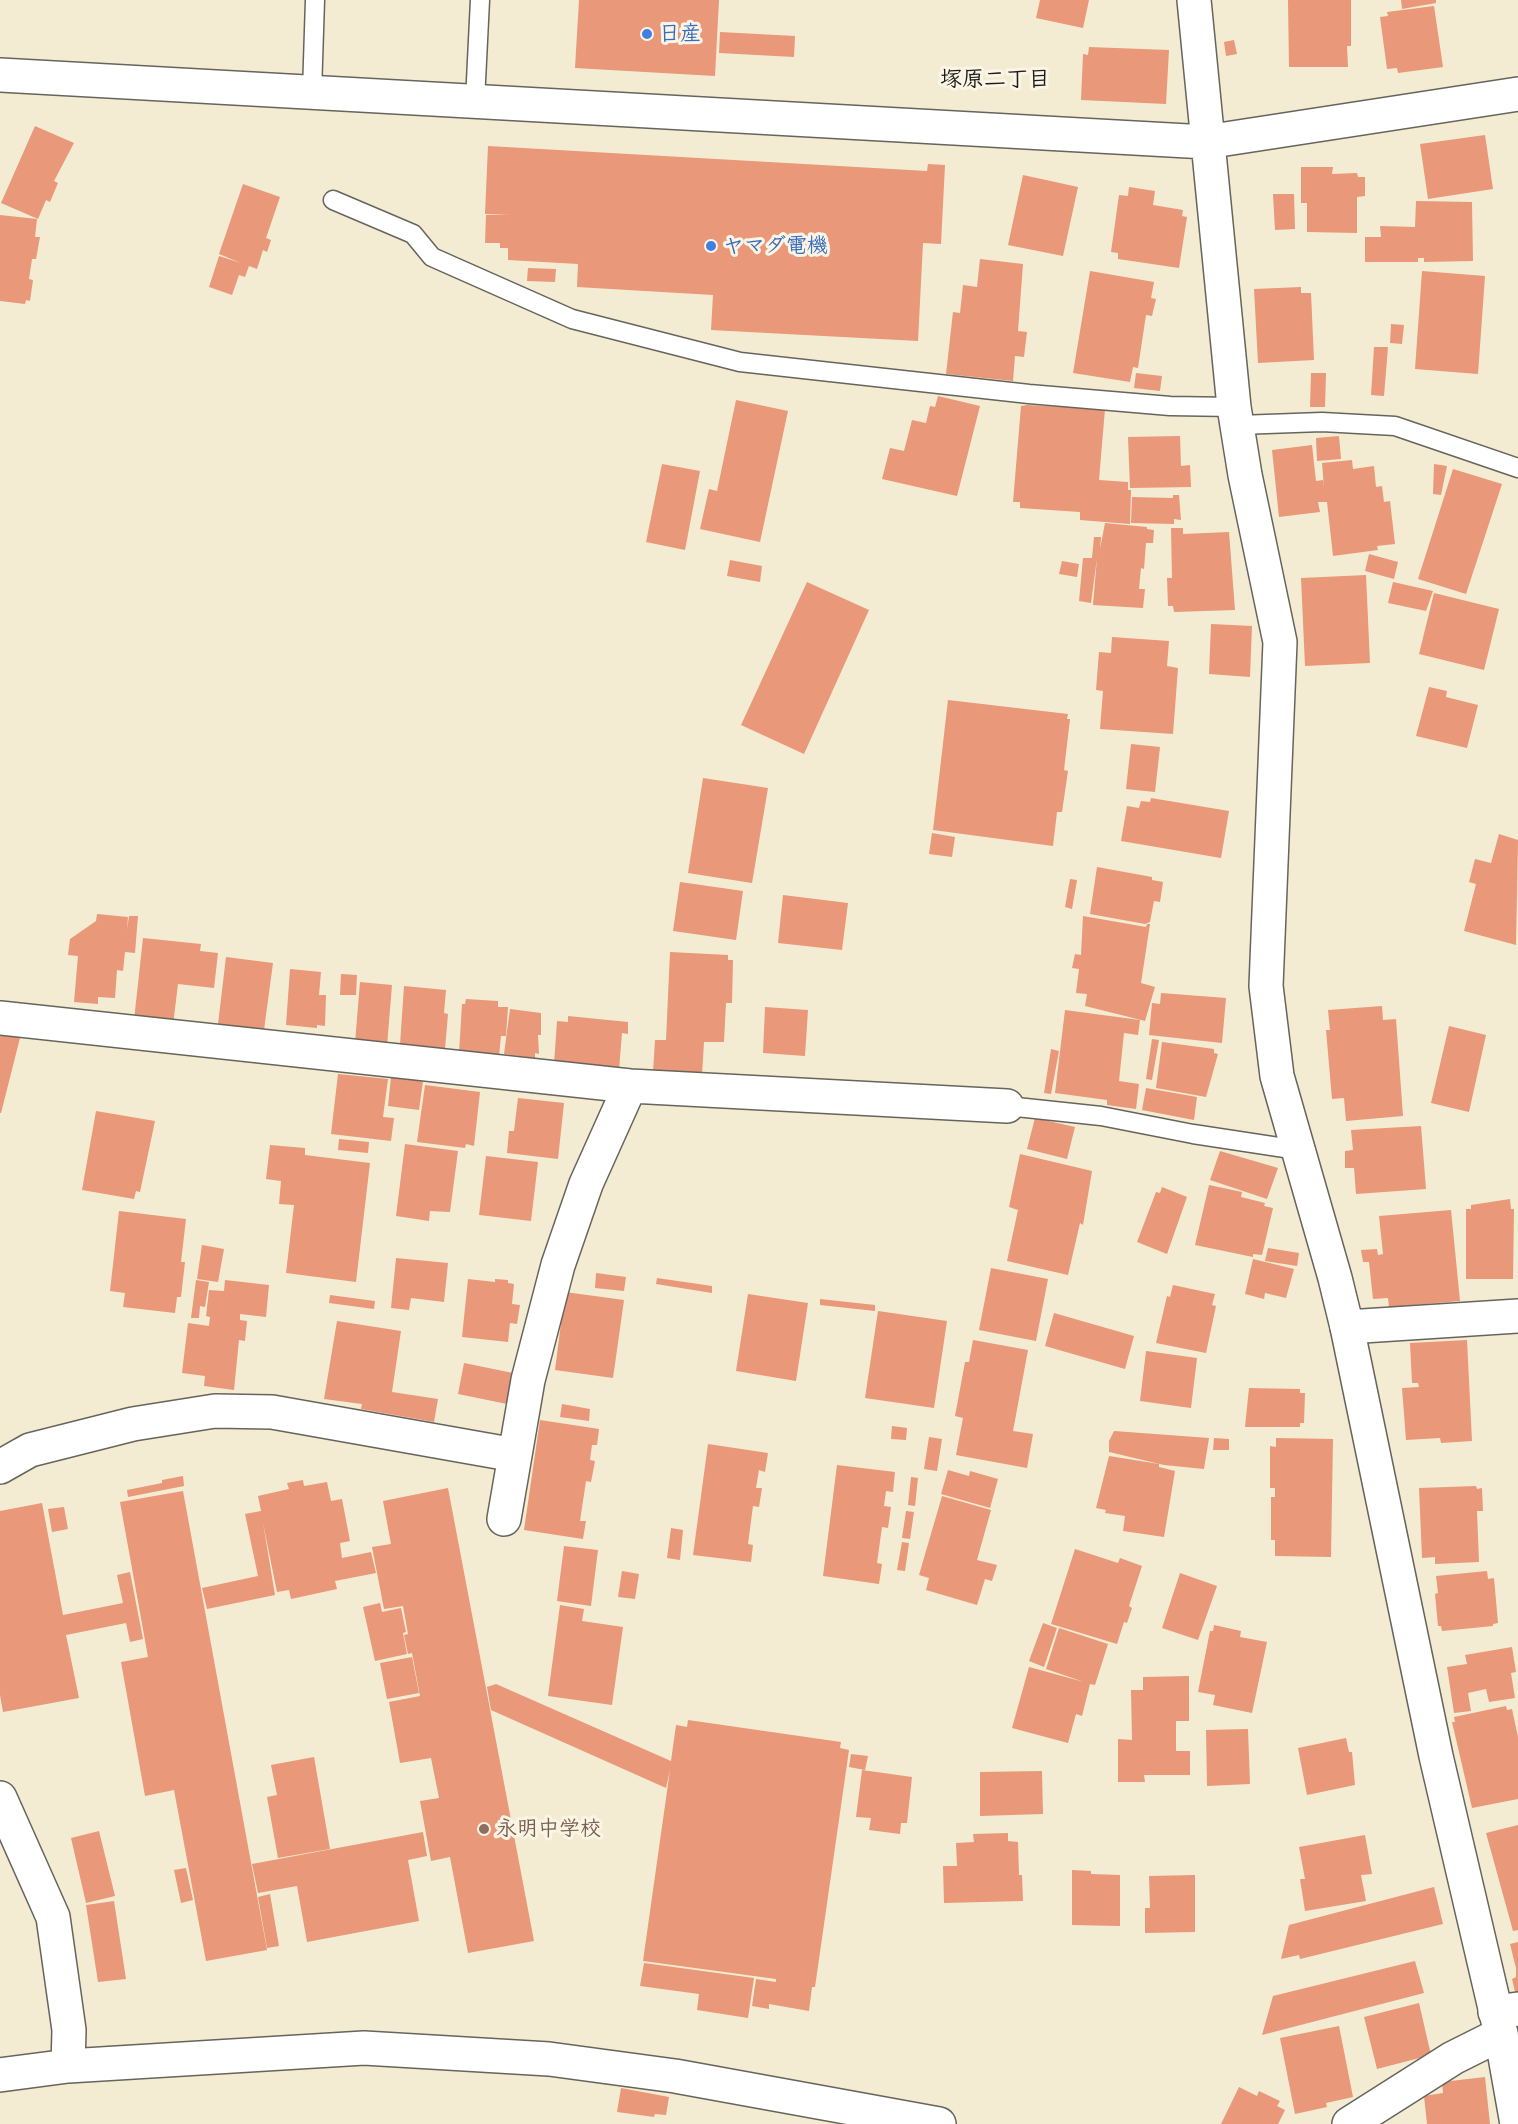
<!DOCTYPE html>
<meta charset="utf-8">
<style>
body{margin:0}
canvas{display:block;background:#f3ebd2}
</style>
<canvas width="1518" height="2124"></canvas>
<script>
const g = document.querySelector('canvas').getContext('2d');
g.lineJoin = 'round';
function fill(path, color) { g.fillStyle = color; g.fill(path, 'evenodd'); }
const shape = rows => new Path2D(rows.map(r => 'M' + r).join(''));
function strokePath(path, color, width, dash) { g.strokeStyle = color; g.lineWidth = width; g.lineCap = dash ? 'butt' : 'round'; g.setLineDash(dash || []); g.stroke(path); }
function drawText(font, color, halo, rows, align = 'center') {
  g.font = font + ' "Playpen Sans","Klee One",sans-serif'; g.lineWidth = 6; g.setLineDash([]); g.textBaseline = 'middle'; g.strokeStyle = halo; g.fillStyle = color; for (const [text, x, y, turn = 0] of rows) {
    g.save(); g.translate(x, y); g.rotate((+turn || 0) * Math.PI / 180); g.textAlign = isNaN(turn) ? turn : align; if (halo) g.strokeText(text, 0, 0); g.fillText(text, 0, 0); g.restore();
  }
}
const building = shape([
 [579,0,719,0,715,76,575,68],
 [1040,0,1089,0,1083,28,1036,18],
 [1288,0,1351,0,1351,46,1347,46,1348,67,1289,67],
 [1401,0,1436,0,1436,3,1402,9],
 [1434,6,1443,67,1398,73,1397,68,1387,69,1380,17,1388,16,1387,12],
 [720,32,795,36,794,57,719,53],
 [1234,40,1237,54,1226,56,1224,42],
 [1089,47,1169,50,1166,104,1081,100,1083,54,1088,55],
 [35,126,74,143,54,181,58,183,50,202,46,200,38,219,1,203],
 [1485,135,1493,189,1428,199,1420,144],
 [488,146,927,171,928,164,945,165,941,244,923,243,918,341,711,330,713,295,577,287,578,264,508,260,508,248,500,248,500,243,485,243,486,215,510,215,485,214],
 [1301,167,1333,167,1332,174,1357,173,1358,177,1365,177,1365,196,1357,197,1357,233,1307,232,1307,203,1301,203],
 [1023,175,1078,187,1063,256,1008,245],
 [243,184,280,197,266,238,271,240,267,252,263,250,257,269,249,266,245,277,239,275,232,295,209,287,219,256,241,263,219,254],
 [1129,187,1155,191,1153,205,1183,210,1182,216,1187,217,1179,268,1118,259,1118,253,1111,252,1119,195,1128,196],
 [1273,194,1294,194,1295,229,1275,230],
 [1416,201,1472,202,1473,261,1424,262,1424,258,1418,258,1418,262,1365,262,1365,237,1381,237,1380,226,1415,227],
 [0,215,37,219,35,237,40,237,36,259,32,259,29,279,33,280,30,301,26,300,25,304,0,301],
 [980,259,1023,264,1018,331,1027,332,1024,357,1015,356,1013,381,946,374,953,312,960,313,963,285,977,287],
 [528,268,556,269,555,282,527,281],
 [1090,271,1154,282,1151,298,1156,299,1152,316,1146,315,1138,368,1133,367,1130,382,1073,373],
 [1422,271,1485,276,1478,374,1415,369],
 [1301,287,1301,293,1311,293,1314,360,1258,363,1254,289],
 [1391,324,1404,325,1402,344,1390,343],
 [1374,347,1388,347,1384,396,1371,395],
 [1136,373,1162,376,1160,391,1134,388],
 [1311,373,1326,373,1325,407,1310,407],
 [938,396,980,406,957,496,882,479,890,448,904,451,912,420,926,423,930,406,935,407],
 [736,400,788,411,760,542,700,529,709,489,717,491],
 [1027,405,1105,409,1099,480,1128,482,1128,490,1131,490,1130,524,1080,520,1080,512,1020,508,1020,502,1013,502,1021,406],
 [1180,436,1181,466,1190,465,1191,487,1130,488,1128,437],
 [1339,436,1341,459,1317,461,1316,438],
 [1312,445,1316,481,1323,480,1324,488,1322,463,1352,460,1353,469,1374,466,1376,487,1382,486,1384,502,1390,501,1395,544,1377,546,1378,550,1333,556,1327,502,1318,502,1320,512,1279,517,1272,450],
 [662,464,700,471,685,550,646,542],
 [1434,464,1447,466,1441,495,1433,494],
 [1453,469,1502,484,1466,594,1418,579],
 [1173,495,1179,495,1181,520,1174,519,1174,524,1131,523,1132,497,1173,498],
 [1105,523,1147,527,1147,529,1154,530,1153,543,1146,543,1144,569,1141,568,1139,589,1145,589,1143,608,1093,605,1097,558,1091,603,1079,601,1083,558,1092,558,1094,537,1101,537,1100,549],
 [1171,528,1183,528,1183,534,1229,532,1235,610,1174,612,1173,606,1168,606,1167,578,1172,578],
 [1369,554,1398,562,1394,579,1365,571],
 [730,560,762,566,760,582,727,576],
 [1062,561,1079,564,1077,577,1059,574],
 [1366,575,1370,663,1305,666,1301,578],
 [807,582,869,610,804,754,741,725],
 [1393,582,1433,591,1426,611,1388,603],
 [1434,593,1499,609,1484,670,1419,654],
 [1211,624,1252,626,1250,677,1209,674],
 [1112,637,1169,641,1167,666,1178,668,1173,734,1100,729,1103,691,1096,690,1099,652,1111,653],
 [1429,687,1447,691,1446,697,1478,705,1467,748,1416,736],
 [948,700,1068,714,1067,719,1070,719,1064,770,1068,771,1062,812,1057,812,1053,846,933,830],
 [1131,744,1160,747,1155,792,1126,789],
 [703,778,768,788,752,883,688,873],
 [1151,798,1229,811,1221,858,1121,841,1127,806,1139,808,1141,801,1150,802],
 [932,833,955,837,952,857,929,854],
 [1499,834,1518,840,1516,945,1464,931,1476,884,1469,882,1475,859,1491,863],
 [1097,867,1152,877,1152,880,1163,882,1160,902,1154,901,1150,922,1145,924,1090,914],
 [1070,879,1077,880,1072,909,1065,907],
 [680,882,743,891,736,940,673,931],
 [783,895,848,903,842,950,778,943],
 [97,914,128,917,127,930,129,916,138,916,135,953,125,952,123,971,117,970,115,998,98,997,98,1004,74,1002,78,956,68,955,70,939,96,921],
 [1083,916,1146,927,1147,924,1150,924,1141,983,1155,987,1145,1021,1085,1006,1087,994,1076,993,1079,969,1072,968,1075,954,1081,955],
 [143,938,201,944,200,951,218,953,214,988,178,984,173,1025,134,1020],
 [670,952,728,955,728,960,733,960,732,1003,726,1003,724,1042,704,1042,702,1075,653,1072,655,1040,666,1040],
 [226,957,273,963,264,1030,218,1024],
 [290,969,321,972,319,995,326,995,325,1026,317,1025,317,1028,286,1025],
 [341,974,357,975,356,995,340,995],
 [360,982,392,985,387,1046,355,1043],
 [404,986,446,990,444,1013,448,1014,445,1049,400,1045],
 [1161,993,1226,998,1222,1043,1149,1035,1152,1003,1160,1004],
 [466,999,498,1001,498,1007,508,1007,506,1036,501,1036,499,1056,459,1053,462,1004,465,1004],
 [1382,1006,1383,1020,1396,1019,1403,1116,1346,1121,1344,1098,1332,1099,1326,1030,1330,1030,1328,1010],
 [765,1007,808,1010,805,1056,763,1053],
 [510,1009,541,1013,541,1035,538,1035,539,1054,535,1053,535,1058,504,1054],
 [1065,1010,1140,1020,1138,1035,1124,1033,1119,1081,1139,1084,1136,1109,1107,1105,1107,1100,1055,1093],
 [568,1016,628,1022,628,1034,622,1033,619,1070,554,1064,557,1021,568,1022],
 [1449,1026,1486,1035,1469,1112,1431,1103],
 [0,1031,21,1034,1,1113,0,1113],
 [1152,1039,1159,1040,1152,1080,1146,1079],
 [1162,1042,1214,1049,1214,1053,1218,1054,1206,1097,1156,1088],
 [1051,1049,1059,1051,1051,1094,1044,1093],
 [338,1074,388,1079,383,1117,394,1118,391,1141,331,1134],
 [391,1077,423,1081,419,1110,388,1106],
 [425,1085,480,1092,474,1146,466,1144,465,1148,417,1142],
 [1146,1088,1197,1097,1194,1120,1142,1110],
 [518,1098,564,1103,558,1159,507,1153,509,1131,514,1131],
 [96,1111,155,1121,140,1192,136,1191,134,1199,82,1190],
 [1035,1118,1075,1127,1067,1159,1027,1149],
 [1421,1126,1426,1189,1356,1194,1354,1168,1345,1168,1345,1151,1353,1150,1351,1130],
 [339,1139,369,1142,368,1153,338,1150],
 [405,1144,458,1151,450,1212,430,1211,429,1221,396,1216],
 [270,1145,305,1148,305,1155,370,1163,356,1282,286,1273,294,1205,279,1204,281,1181,266,1179],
 [1220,1151,1278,1168,1267,1199,1210,1180],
 [1020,1154,1092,1171,1083,1225,1080,1223,1068,1275,1007,1261,1018,1210,1009,1207],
 [486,1156,538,1162,531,1221,479,1215],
 [1209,1185,1242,1192,1241,1197,1265,1203,1264,1206,1273,1208,1262,1255,1253,1254,1253,1257,1195,1245],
 [1162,1187,1187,1197,1167,1254,1137,1242,1156,1192,1160,1193],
 [1510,1199,1511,1209,1514,1209,1513,1279,1466,1279,1466,1209,1471,1209,1471,1205],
 [1451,1210,1460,1301,1389,1307,1388,1298,1373,1299,1369,1262,1363,1262,1361,1250,1377,1249,1378,1255,1383,1254,1379,1216],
 [119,1211,186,1219,181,1262,185,1262,181,1297,177,1297,175,1313,123,1307,125,1293,110,1291],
 [202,1245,224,1249,218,1282,197,1279],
 [1268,1248,1299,1253,1297,1266,1265,1261],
 [396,1258,448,1263,444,1302,411,1298,409,1310,391,1308],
 [1253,1259,1294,1269,1286,1298,1265,1293,1264,1299,1245,1294],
 [991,1268,1048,1279,1036,1341,979,1330],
 [596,1273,626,1277,624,1291,595,1288],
 [657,1278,712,1286,712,1293,656,1284],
 [468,1279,495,1282,495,1279,508,1280,508,1283,514,1284,512,1304,520,1305,517,1324,510,1323,508,1342,462,1337],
 [196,1280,209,1282,205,1307,200,1306,199,1318,191,1318],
 [225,1280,269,1285,266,1317,240,1314,240,1320,247,1321,245,1341,239,1340,234,1390,204,1386,205,1376,182,1373,188,1323,209,1326,210,1317,206,1316,209,1290,224,1291],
 [1173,1285,1215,1294,1212,1305,1216,1306,1206,1353,1156,1343,1167,1296,1170,1297],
 [565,1292,624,1300,613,1378,555,1370],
 [748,1294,808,1303,796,1381,736,1371],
 [330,1295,375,1301,374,1309,329,1303],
 [820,1299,875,1305,875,1311,820,1305],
 [878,1311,947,1321,934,1408,865,1398],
 [1054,1313,1134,1336,1125,1369,1045,1346],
 [337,1321,401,1331,392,1392,438,1399,434,1422,361,1409,362,1404,324,1399],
 [973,1340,1028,1350,1013,1431,1033,1434,1027,1468,956,1455,963,1418,955,1416,965,1362,969,1362],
 [1467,1340,1472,1441,1441,1443,1440,1438,1406,1440,1402,1388,1419,1387,1418,1383,1412,1383,1410,1343],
 [1146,1351,1197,1358,1191,1408,1140,1401],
 [464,1363,513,1373,507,1404,458,1394],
 [1249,1388,1300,1389,1300,1393,1305,1393,1304,1423,1300,1423,1300,1427,1245,1427],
 [562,1404,590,1409,589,1421,560,1417],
 [540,1420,599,1429,597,1445,592,1445,590,1460,595,1461,591,1482,586,1481,580,1521,586,1521,583,1539,524,1530],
 [892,1426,907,1428,906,1440,891,1439],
 [1114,1431,1209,1438,1204,1469,1164,1465,1109,1452,1109,1441],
 [929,1437,942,1439,937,1471,924,1469],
 [1214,1438,1229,1439,1229,1450,1213,1450],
 [1276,1438,1333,1439,1331,1557,1275,1556,1275,1540,1271,1540,1271,1497,1275,1497,1275,1488,1270,1488,1270,1446,1276,1447],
 [708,1444,768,1453,765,1472,759,1470,756,1488,762,1488,759,1507,753,1506,748,1544,753,1545,751,1562,693,1555],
 [1109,1456,1159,1464,1159,1467,1175,1471,1164,1537,1123,1531,1125,1516,1105,1513,1106,1510,1096,1508],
 [837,1465,895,1472,893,1492,886,1491,884,1506,891,1507,888,1528,882,1527,877,1563,882,1564,879,1584,823,1576],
 [948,1470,969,1476,970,1471,998,1479,990,1508,941,1494],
 [183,1476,184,1486,128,1497,127,1490,162,1483,162,1480],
 [911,1477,918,1478,915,1506,908,1505],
 [303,1480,304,1486,327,1482,331,1501,342,1499,350,1541,340,1543,342,1558,371,1552,376,1573,335,1581,337,1589,291,1599,289,1590,277,1592,263,1523,275,1595,207,1609,202,1588,258,1576,245,1514,261,1511,258,1496,289,1489,287,1483],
 [1476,1486,1477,1489,1482,1488,1483,1511,1477,1511,1479,1562,1435,1564,1435,1557,1422,1558,1419,1488],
 [448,1488,534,1941,468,1953,450,1857,431,1861,420,1801,439,1798,431,1758,400,1763,389,1702,420,1696,412,1653,408,1654,404,1635,408,1634,403,1606,384,1609,372,1547,391,1544,383,1501],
 [183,1491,267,1950,206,1961,174,1790,145,1796,121,1662,148,1657,120,1502],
 [942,1496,991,1510,977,1560,997,1565,992,1581,985,1579,977,1605,926,1590,929,1578,919,1575],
 [42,1503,63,1615,123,1603,117,1575,130,1572,143,1639,130,1642,126,1623,66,1635,79,1698,3,1712,0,1695,0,1511],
 [64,1507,68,1529,52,1532,48,1509],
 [906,1511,914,1512,910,1539,902,1538],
 [671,1528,683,1530,680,1560,667,1558],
 [902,1542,909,1543,905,1571,897,1570],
 [564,1546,598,1550,591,1606,557,1601],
 [1075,1549,1118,1563,1120,1558,1142,1566,1129,1606,1132,1608,1127,1623,1124,1622,1117,1644,1051,1624],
 [622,1571,639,1574,635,1599,618,1597],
 [1487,1571,1488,1579,1494,1578,1498,1623,1493,1624,1493,1626,1442,1631,1441,1626,1438,1626,1435,1594,1438,1593,1436,1576],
 [1180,1573,1217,1586,1198,1640,1162,1628],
 [380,1603,382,1612,401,1608,406,1632,403,1633,407,1654,375,1661,363,1607],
 [560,1605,584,1609,582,1621,623,1627,612,1705,548,1696],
 [1043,1623,1057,1628,1044,1667,1029,1661],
 [1214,1625,1241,1631,1240,1637,1267,1642,1252,1713,1213,1705,1215,1695,1198,1692,1210,1631,1213,1631],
 [1059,1628,1108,1644,1095,1685,1090,1684,1082,1716,1076,1714,1068,1743,1012,1728,1029,1667,1084,1682,1046,1669],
 [1512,1647,1516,1672,1511,1673,1515,1698,1489,1702,1486,1689,1468,1693,1471,1711,1454,1713,1447,1667,1467,1664,1465,1655],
 [412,1657,419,1693,387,1699,380,1663],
 [1189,1676,1189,1721,1176,1721,1176,1751,1190,1751,1190,1775,1144,1775,1145,1782,1118,1782,1118,1739,1132,1740,1131,1690,1143,1690,1143,1677],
 [496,1684,671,1761,676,1725,687,1727,688,1720,841,1742,840,1748,849,1750,815,1987,812,1987,809,2011,769,2004,769,2009,752,2006,756,1979,776,1982,776,1979,643,1961,670,1770,666,1788,491,1710,487,1687],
 [1506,1706,1507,1710,1512,1709,1518,1737,1518,1799,1472,1808,1452,1722,1455,1722,1454,1717],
 [1248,1729,1250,1784,1207,1786,1206,1730],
 [1346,1738,1349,1752,1352,1752,1355,1785,1307,1795,1298,1748],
 [851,1754,868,1756,865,1770,849,1767],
 [314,1757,330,1849,278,1858,267,1797,277,1795,271,1765],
 [862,1770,912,1777,907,1823,901,1823,900,1834,869,1830,871,1818,856,1817],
 [1042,1771,1043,1814,980,1816,980,1772],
 [1518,1825,1518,1930,1513,1931,1486,1833],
 [99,1831,115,1896,86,1903,71,1838],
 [423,1832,427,1856,408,1860,419,1921,307,1942,297,1886,258,1893,252,1864],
 [1008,1833,1008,1841,1018,1842,1019,1875,1022,1875,1023,1901,944,1903,943,1866,957,1866,956,1843,974,1842,973,1834],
 [1365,1835,1372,1874,1361,1875,1366,1901,1305,1911,1300,1879,1305,1879,1299,1847],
 [186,1868,193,1900,181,1903,174,1870],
 [1072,1870,1091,1871,1091,1874,1120,1875,1120,1926,1072,1925],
 [1195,1875,1195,1932,1145,1933,1145,1908,1150,1908,1149,1876],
 [1434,1887,1443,1924,1300,1959,1299,1955,1281,1959,1289,1925],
 [270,1894,279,1946,267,1948,258,1897],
 [114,1901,126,1979,98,1982,86,1905],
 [1518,1942,1518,1996,1516,1996,1512,1979,1516,1977,1516,1968,1510,1944],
 [1415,1961,1424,1993,1262,2035,1273,1996],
 [644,1963,754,1978,748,2018,697,2010,699,1994,640,1986],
 [1419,2003,1431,2055,1377,2069,1364,2017],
 [1339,2026,1353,2097,1326,2103,1327,2107,1295,2114,1280,2038],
 [1485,2077,1490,2124,1427,2124,1424,2096,1443,2093,1442,2082],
 [1239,2087,1257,2096,1259,2091,1280,2101,1277,2106,1285,2110,1278,2124,1221,2124],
 [621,2088,669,2097,666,2115,655,2114,654,2117,617,2112]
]);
const service = shape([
 [312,92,315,0],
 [475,101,480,0],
 [333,200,413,234,432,257,572,319,740,362,1029,394,1170,406,1234,407],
 [1239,425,1322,422,1395,426,1518,468],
 [1007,1106,1101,1116,1193,1134,1298,1150]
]);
const minor = shape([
 [0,1018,630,1086,1007,1106],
 [1347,1327,1518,1316],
 [0,1467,30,1450,133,1424,215,1411,272,1412,515,1455],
 [504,1519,528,1380,558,1265,586,1184,630,1086],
 [0,1798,53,1917,69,2030,68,2066],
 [1495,2012,1518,2009],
 [0,2075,68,2066,364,2048,549,2059,675,2076,939,2124],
 [1349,2124,1453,2058,1501,2034]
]);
const tertiary = shape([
 [1194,0,1234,407,1245,475,1280,642,1266,986,1277,1076,1335,1278,1347,1327,1436,1756,1501,2034,1517,2124],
 [0,75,1206,142,1518,94]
]);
const markers = [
 [647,34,6,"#3f7fe0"],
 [711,246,6,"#3f7fe0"],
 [484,1829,6,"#8d6e63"]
];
const shopNames = [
 ["日産",659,34],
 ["ヤマダ電機",723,246]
];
const educationNames = [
 ["永明中学校",496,1829]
];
const neighbourhoodNames = [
 ["塚原二丁目",995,80]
];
fill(building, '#e99879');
strokePath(service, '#67645c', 21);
strokePath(minor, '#67645c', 36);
strokePath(tertiary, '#67645c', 36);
strokePath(service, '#fff', 18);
strokePath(minor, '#fff', 33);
strokePath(tertiary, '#fff', 33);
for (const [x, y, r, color] of markers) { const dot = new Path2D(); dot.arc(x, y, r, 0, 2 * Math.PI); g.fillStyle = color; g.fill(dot); strokePath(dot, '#fcf5e5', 2); }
drawText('bold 21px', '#366cbe', '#fcf5e5', shopNames, 'left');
drawText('bold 21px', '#785e54', '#fcf5e5', educationNames, 'left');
drawText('bold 22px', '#1c1c1c', '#fcf5e5', neighbourhoodNames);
</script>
